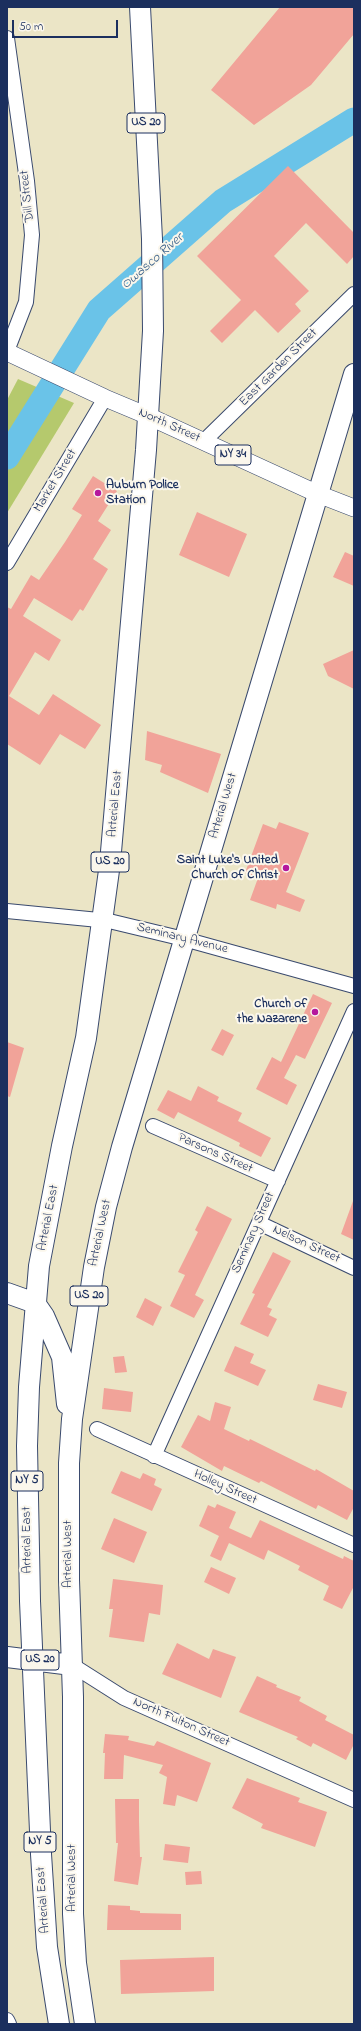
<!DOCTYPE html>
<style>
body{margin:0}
#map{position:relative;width:361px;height:2031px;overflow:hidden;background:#ebe5c6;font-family:"Indie Flower",sans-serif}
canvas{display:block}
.frame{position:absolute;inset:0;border:8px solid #1b2f5e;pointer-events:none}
.scale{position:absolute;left:12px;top:20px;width:106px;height:18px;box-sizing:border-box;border:2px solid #1b2f5e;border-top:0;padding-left:5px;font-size:12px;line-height:14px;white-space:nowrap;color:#1b2f5e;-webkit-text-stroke:3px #fbf7ec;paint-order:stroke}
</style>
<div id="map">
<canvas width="361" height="2031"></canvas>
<div class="frame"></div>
<div class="scale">50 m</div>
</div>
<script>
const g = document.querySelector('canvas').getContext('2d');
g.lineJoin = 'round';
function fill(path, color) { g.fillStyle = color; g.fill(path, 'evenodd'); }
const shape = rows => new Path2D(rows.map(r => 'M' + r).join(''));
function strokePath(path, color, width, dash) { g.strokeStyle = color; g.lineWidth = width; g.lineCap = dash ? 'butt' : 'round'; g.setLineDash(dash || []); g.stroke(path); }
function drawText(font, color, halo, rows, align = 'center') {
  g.font = font + ' "Indie Flower",sans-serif'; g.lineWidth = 4; g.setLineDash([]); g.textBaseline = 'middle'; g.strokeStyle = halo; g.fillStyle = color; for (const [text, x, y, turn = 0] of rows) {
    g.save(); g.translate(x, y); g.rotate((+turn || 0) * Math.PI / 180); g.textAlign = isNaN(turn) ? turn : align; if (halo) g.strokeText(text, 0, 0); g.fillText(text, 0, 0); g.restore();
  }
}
const green = shape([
 [18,379,74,403,7,513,7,400]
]);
const river = shape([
 [7,457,99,310,223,201,354,120]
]);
const building = shape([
 [280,7,354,7,354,34,311,85,254,125,211,90],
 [288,166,354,233,354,256,347,264,306,223,274,256,309,291,295,304,301,311,278,333,255,310,222,343,210,331,241,300,197,256],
 [93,476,117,491,98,521,111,530,93,559,108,569,83,611,80,609,72,621,34,598,23,616,61,640,49,661,35,652,9,696,39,715,53,694,101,725,85,749,60,734,40,765,7,744,7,607,11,609,31,575,39,580,65,542,82,515,72,509],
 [197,512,247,534,229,577,179,555],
 [345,552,354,556,354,586,333,577],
 [354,650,354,689,328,676,323,664],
 [147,731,221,754,208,793,160,772,162,765,145,760],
 [279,822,309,833,286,892,305,900,300,912,277,904,276,909,250,900,258,878,245,873,263,824,276,829],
 [313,994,332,1003,305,1059,296,1055,284,1078,297,1085,287,1105,256,1089,272,1057,281,1062],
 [222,1029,234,1035,223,1056,211,1050],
 [7,1042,24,1048,10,1097,7,1096],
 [198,1086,219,1097,217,1101,242,1113,238,1121,271,1138,261,1157,239,1146,240,1143,178,1112,174,1119,157,1110,168,1090,191,1101],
 [353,1201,354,1201,354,1240,341,1234],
 [207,1206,232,1219,195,1295,204,1300,194,1318,170,1306,185,1275,178,1272,198,1232,195,1230],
 [273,1252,291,1261,267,1307,272,1309,269,1315,277,1319,268,1337,240,1324,255,1294,252,1293],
 [145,1298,162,1307,153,1326,136,1317],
 [235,1346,254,1354,250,1363,266,1370,258,1386,224,1371],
 [124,1356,127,1372,115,1373,113,1357],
 [318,1384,347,1392,342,1408,313,1400],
 [104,1388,133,1392,131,1412,102,1409],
 [215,1402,231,1407,224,1429,249,1441,250,1439,315,1471,316,1469,354,1491,354,1507,347,1520,318,1505,316,1509,261,1481,259,1483,224,1466,222,1471,181,1447,198,1415,210,1421],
 [121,1471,140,1479,143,1473,156,1479,154,1485,162,1489,152,1511,111,1493],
 [217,1504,236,1512,229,1528,251,1538,260,1520,343,1559,344,1556,354,1561,354,1586,342,1609,323,1600,329,1586,298,1570,300,1566,268,1550,264,1560,229,1543,221,1561,210,1556,219,1536,199,1526,208,1505,215,1508],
 [114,1518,147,1532,134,1563,101,1549],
 [211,1567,236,1578,229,1594,204,1582],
 [113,1579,163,1585,160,1615,149,1613,144,1642,109,1637,113,1609,109,1609],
 [177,1643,209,1659,213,1649,236,1657,221,1698,162,1674],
 [257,1676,277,1685,276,1687,301,1697,299,1701,327,1716,325,1720,354,1735,354,1744,346,1760,313,1743,311,1747,296,1739,298,1737,239,1712],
 [105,1734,129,1736,128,1740,154,1746,157,1741,211,1763,197,1802,177,1795,175,1806,163,1804,167,1777,159,1773,163,1765,124,1755,123,1779,104,1779,105,1753,103,1753],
 [247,1778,300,1798,298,1802,327,1812,315,1847,261,1828,263,1824,232,1808],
 [115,1799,139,1799,139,1821,140,1857,142,1857,138,1885,114,1881,118,1843,116,1843],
 [165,1844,190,1847,188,1863,163,1860],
 [201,1871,202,1884,186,1885,185,1872],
 [108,1905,130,1906,130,1910,140,1911,140,1913,181,1914,181,1930,107,1930],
 [214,1957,214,1991,121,1994,120,1960]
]);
const minor = shape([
 [7,38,27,181,32,235,26,302,7,351],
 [204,441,354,294],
 [7,563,105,398],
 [7,911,109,921,184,939,354,986],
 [153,1126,278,1181],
 [259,1223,354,1268],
 [97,1429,354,1545],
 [154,1456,354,1011],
 [72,1665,124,1698,354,1800],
 [7,2020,9,2024]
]);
const major = shape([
 [7,352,105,398,148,416,318,494,354,508]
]);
const highway = shape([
 [7,1293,35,1303],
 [35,1303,44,1316,62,1357,67,1404],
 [7,1657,72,1665],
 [59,2024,47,1947,41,1854,30,1601,27,1446,29,1387,39,1266,62,1146,86,1038,110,863,146,450,153,331,152,239,140,7],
 [85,2024,76,1963,73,1914,73,1697,69,1580,69,1463,72,1419,94,1267,106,1207,122,1147,354,374]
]);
const markers = [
 [98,493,4,"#b5179e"],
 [286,868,4,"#b5179e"],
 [315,1012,4,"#b5179e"]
];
const shields = [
 [146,123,38],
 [233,455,36],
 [110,862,38],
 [89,1296,38],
 [27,1481,32],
 [40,1660,38],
 [40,1842,32]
];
const shieldNames = [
 ["US 20",146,123],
 ["NY 34",233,455],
 ["US 20",110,862],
 ["US 20",89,1296],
 ["NY 5",27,1481],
 ["US 20",40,1660],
 ["NY 5",40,1842]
];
const streetNames = [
 ["Dill Street",28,196,-96],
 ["East Garden Street",279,368,-45],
 ["North Street",169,426,24],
 ["Market Street",56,481,-59],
 ["Arterial East",116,804,-85],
 ["Arterial West",224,806,-73],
 ["Seminary Avenue",182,939,14],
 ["Parsons Street",215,1154,24],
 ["Arterial East",49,1218,-79],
 ["Arterial West",101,1233,-78],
 ["Seminary Street",254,1233,-66],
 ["Nelson Street",306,1245,25],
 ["Holley Street",225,1488,24],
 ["Arterial East",28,1540,-91],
 ["Arterial West",69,1554,-90],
 ["North Fulton Street",181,1723,24],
 ["Arterial West",73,1878,-90],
 ["Arterial East",44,1900,-94]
];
const poiNames = [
 ["Auburn Police",106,486,"left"],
 ["Station",106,501,"left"],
 ["Saint Luke's United",278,861],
 ["Church of Christ",278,876],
 ["Church of",307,1005],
 ["the Nazarene",307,1020]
];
const waterNames = [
 ["Owasco River",153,262,-41]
];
fill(green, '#b5c96d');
strokePath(river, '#6ac3e8', 25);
fill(building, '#f1a399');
strokePath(minor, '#3a4a6e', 16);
strokePath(major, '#3a4a6e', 18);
strokePath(highway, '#3a4a6e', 22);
strokePath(minor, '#fff', 14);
strokePath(major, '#fff', 17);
strokePath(highway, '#fff', 20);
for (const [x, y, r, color] of markers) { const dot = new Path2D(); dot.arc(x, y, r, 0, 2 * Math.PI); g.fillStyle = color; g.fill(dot); strokePath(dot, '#fbf7ec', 1.5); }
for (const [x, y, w] of shields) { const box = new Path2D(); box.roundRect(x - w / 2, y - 10, w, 20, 3); g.fillStyle = '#fbf7ec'; g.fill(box); strokePath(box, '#1b2f5e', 1); }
drawText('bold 12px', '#1b2f5e', null, shieldNames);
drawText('13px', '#1b2f5e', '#fbf7ec', streetNames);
drawText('bold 13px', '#1b2f5e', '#fbf7ec', poiNames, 'right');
drawText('italic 14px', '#335b87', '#fbf7ec', waterNames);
</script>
